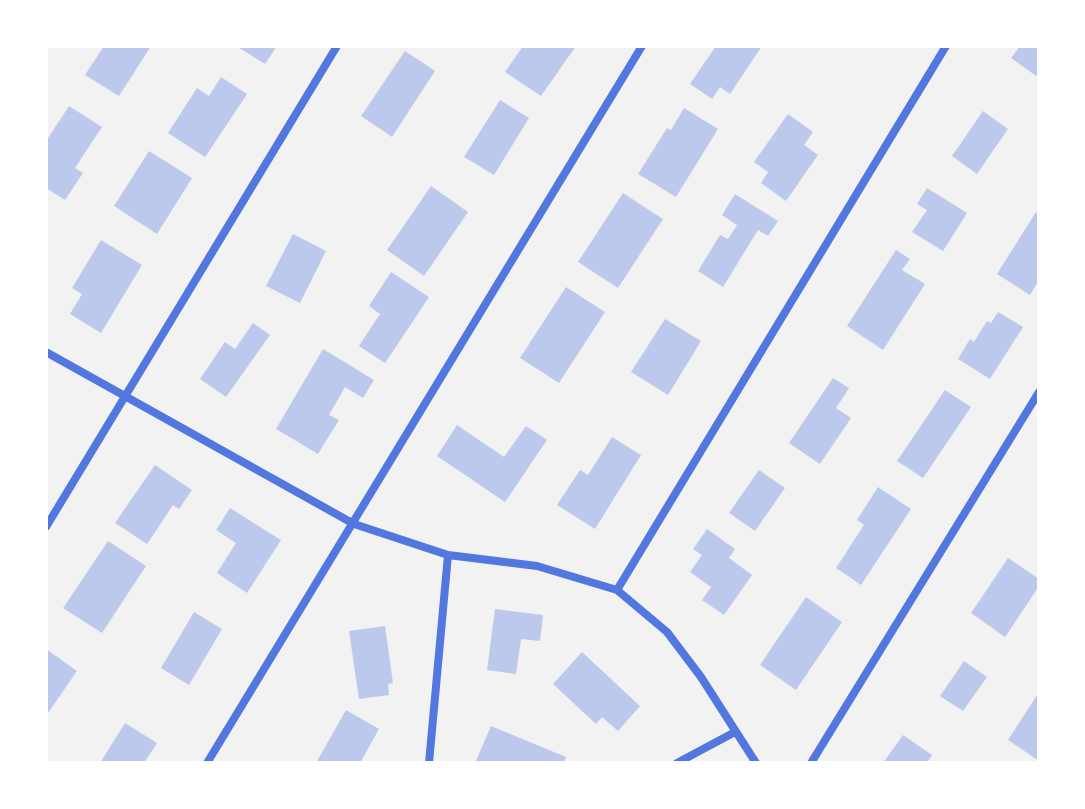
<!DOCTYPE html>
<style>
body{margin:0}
#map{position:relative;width:1085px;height:809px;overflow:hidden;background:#f2f2f2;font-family:"DejaVu Sans",sans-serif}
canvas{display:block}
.frame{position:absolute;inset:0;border:48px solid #fff;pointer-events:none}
</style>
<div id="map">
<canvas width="1085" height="809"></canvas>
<div class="frame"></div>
</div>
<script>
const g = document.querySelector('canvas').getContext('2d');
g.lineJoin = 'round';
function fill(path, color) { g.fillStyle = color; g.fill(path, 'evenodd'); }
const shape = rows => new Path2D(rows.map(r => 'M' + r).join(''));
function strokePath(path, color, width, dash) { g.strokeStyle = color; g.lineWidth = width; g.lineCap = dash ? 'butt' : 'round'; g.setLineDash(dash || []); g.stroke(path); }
const building = shape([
 [104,46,151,46,119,96,85,75],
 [236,46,277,46,265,64],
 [523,46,576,46,541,96,505,72],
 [716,46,762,46,730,94,720,87,712,99,690,84],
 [1020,46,1039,46,1039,78,1011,58],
 [405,51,435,71,392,137,361,116],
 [221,77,247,94,205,157,168,133,197,88,209,96],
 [500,100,529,118,494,175,464,157],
 [69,106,102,127,75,168,83,173,65,200,46,188,46,141],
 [684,108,718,129,676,197,638,174,667,128,671,130],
 [983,111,1008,129,977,174,952,156],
 [788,114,813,132,804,145,818,155,786,201,761,183,768,172,754,162],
 [149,151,192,178,157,234,114,206],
 [431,186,468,212,424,276,387,250],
 [927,188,967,213,943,251,912,232,927,210,917,204],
 [623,193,663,219,618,288,578,262],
 [735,194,778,221,768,236,758,230,723,287,698,271,720,235,728,239,737,225,722,215],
 [1036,212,1039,214,1039,280,1030,295,997,274],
 [293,234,326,251,300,303,266,286],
 [101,240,142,265,101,333,70,314,82,294,72,288],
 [896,250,910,259,902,270,925,284,883,350,847,326],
 [391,272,429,297,385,363,359,346,380,314,369,306],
 [566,287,605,312,559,383,520,358],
 [998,312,1023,327,990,379,958,359,970,339,974,342,987,321,991,323],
 [665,319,701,341,668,395,631,372],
 [253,323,270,335,226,397,200,379,225,342,235,349],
 [323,349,374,380,363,398,345,387,329,415,339,420,318,454,276,429],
 [833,378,849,388,836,408,851,418,820,464,789,443],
 [945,390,971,407,923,478,897,461],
 [457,425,504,457,526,426,547,440,505,502,437,456],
 [612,437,641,455,595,529,557,505,580,470,588,475],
 [155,465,192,490,179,509,173,505,147,544,115,523],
 [759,470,785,488,755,531,729,513],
 [878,487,911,509,861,585,836,568,864,525,857,520],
 [230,508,281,540,247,593,217,573,236,543,216,530],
 [707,529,735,549,729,558,752,575,724,615,702,600,711,587,690,572,702,555,693,549],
 [108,541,146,566,102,633,63,608],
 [1008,558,1039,579,1039,586,1005,637,971,613],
 [806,597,842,622,796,690,760,665],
 [495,609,543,615,540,641,521,639,516,674,487,670],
 [194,612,222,629,189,685,161,668],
 [385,626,393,683,388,684,389,695,359,699,349,631],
 [46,649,77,671,46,716],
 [582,652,640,706,618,731,602,717,596,724,553,684],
 [964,661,987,677,963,711,940,696],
 [1039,692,1039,761,1008,740],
 [346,710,379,729,360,763,316,763],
 [125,723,157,743,144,763,100,763],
 [491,726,566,757,564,763,475,763],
 [903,735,932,755,927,763,883,763]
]);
const minor = shape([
 [46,352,354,524,448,555,537,566,617,590,667,632,701,677,756,763],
 [46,527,337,46],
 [617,590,946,46],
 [207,763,642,46],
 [429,763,448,555],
 [677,763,735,732],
 [811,763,1039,392]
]);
fill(building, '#bdc9ec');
strokePath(minor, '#5277de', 8);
</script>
